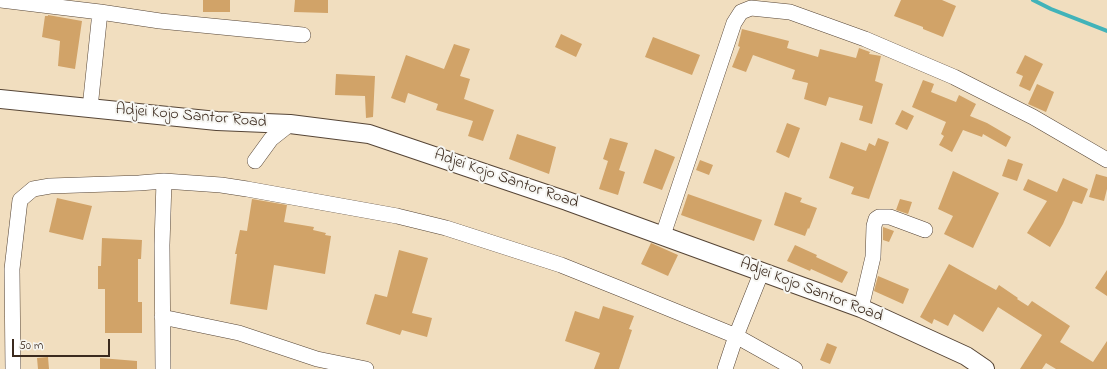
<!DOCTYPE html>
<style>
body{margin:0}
#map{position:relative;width:1107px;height:369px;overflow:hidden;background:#f1debf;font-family:"Indie Flower",sans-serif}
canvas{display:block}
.scale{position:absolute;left:12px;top:339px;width:98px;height:18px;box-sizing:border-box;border:2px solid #3b2a1e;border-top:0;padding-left:5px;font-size:12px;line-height:14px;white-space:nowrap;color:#3b2a1e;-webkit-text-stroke:3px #f6f6f2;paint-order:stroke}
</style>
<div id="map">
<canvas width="1107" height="369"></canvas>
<div class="scale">50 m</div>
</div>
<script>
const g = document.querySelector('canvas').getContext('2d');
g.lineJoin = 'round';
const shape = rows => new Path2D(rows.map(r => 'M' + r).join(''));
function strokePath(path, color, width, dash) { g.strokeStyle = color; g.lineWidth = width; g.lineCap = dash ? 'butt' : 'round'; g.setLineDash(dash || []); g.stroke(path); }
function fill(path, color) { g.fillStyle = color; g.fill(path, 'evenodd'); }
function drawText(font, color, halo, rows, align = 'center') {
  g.font = font + ' "Indie Flower",sans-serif'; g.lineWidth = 4; g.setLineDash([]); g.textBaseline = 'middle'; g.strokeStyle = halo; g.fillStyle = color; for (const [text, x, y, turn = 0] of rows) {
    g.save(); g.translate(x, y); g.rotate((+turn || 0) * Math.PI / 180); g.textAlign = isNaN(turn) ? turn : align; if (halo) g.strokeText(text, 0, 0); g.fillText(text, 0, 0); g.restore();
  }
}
const stream = shape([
 [1033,0,1051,9,1107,31]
]);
const building = shape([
 [203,0,230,0,230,12,203,12],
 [295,0,328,0,328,13,294,12],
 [901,0,942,0,956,6,943,37,923,29,923,27,894,16],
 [48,15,82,21,75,69,58,66,60,41,42,37,45,16,48,16],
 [742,29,789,41,787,48,818,57,820,49,856,58,859,48,870,52,869,54,881,56,875,81,883,84,872,124,859,120,863,106,829,97,826,106,804,99,808,83,792,79,795,70,753,55,746,72,732,67,740,47,738,46],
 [561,34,582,44,576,57,555,47],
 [653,37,700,55,692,75,645,57],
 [454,44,470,49,460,76,470,79,464,99,494,110,483,141,468,136,473,121,436,110,438,104,408,93,405,103,391,98,406,55,444,69],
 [1025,55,1043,64,1030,91,1019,86,1023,76,1016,73],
 [336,74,375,76,373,117,366,118,365,96,335,95],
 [923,80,934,84,931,92,956,102,959,95,976,104,970,116,987,123,1011,137,1006,147,983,134,982,137,963,130,952,152,939,145,944,136,941,134,946,122,912,107],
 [1037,84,1054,92,1046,112,1028,104],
 [902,110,914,116,907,130,895,124],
 [787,123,800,128,789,158,776,152],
 [517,134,556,147,549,174,509,159],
 [610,138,628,143,619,170,625,172,618,195,599,189,608,161,603,159],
 [878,138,889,142,869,199,851,194,854,187,829,178,841,142,866,151,869,143,875,146],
 [655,149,675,157,662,190,643,183],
 [1008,159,1023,164,1017,181,1002,176],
 [700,160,713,165,709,175,696,170],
 [953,171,999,193,973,248,944,234,953,216,938,209],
 [1096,174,1107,177,1107,189,1104,201,1089,197],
 [1063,178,1088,189,1082,204,1073,201,1063,224,1050,247,1027,233,1047,201,1023,190,1028,179,1057,192],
 [785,192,802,198,800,202,817,208,809,229,808,228,805,236,774,225],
 [688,194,762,220,754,241,681,215],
 [57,198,92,206,83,240,49,232],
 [252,199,287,205,284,222,314,227,313,230,326,233,325,235,331,236,325,274,274,265,267,310,230,304,237,254,235,254,240,230,247,231],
 [900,199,912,202,908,214,896,210],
 [883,227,894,231,889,242,883,240],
 [102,238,142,240,141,259,138,259,138,302,142,302,142,333,105,333,105,289,98,289,98,266,101,266],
 [651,243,678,255,668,276,641,264],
 [795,245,817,255,816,257,848,272,842,283,811,269,810,271,787,261],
 [399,250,428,258,412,313,432,318,427,337,402,330,400,335,366,324,375,294,387,297],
 [949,264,996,290,999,285,1018,298,1017,299,1028,306,1032,301,1070,326,1060,342,1093,362,1107,341,1107,369,1056,369,1046,363,1042,369,1020,369,1042,335,998,307,983,332,954,314,948,326,934,319,932,324,920,317],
 [1107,270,1107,296,1095,288],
 [878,276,909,289,903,304,874,291],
 [603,306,634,316,629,329,632,330,619,369,594,369,600,353,565,341,575,311,599,319],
 [827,343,837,347,830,364,820,360],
 [48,357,49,369,38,369,37,358],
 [100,358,137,361,137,369,100,369]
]);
const minor = shape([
 [0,0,100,12,160,21,303,35],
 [90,108,100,12],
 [255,161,271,139,290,124],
 [663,235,734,23,741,12,751,8,790,12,865,39,954,77,1033,117,1107,160],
 [861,308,873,257,874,226,876,219,879,217,890,217,925,230],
 [162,317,239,333,317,359,366,369],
 [13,369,12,269,20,200,33,189,50,186,139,183,164,181,221,185,247,189,397,216,446,228,561,265,621,289,736,336,795,369],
 [163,369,162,245,164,181],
 [725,369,736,336,762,271]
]);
const tertiary = shape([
 [0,99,217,121,290,124,369,134,567,201,861,308,966,356,985,369]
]);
const streetNames = [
 ["Adjei Kojo Santor Road",191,117,5],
 ["Adjei Kojo Santor Road",506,180,19],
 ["Adjei Kojo Santor Road",811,291,21]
];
strokePath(stream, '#42b3b9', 4);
fill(building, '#d1a368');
strokePath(minor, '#564536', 16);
strokePath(tertiary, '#564536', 20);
strokePath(minor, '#fff', 15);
strokePath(tertiary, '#fff', 18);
drawText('16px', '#3b2a1e', '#f6f6f2', streetNames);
</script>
